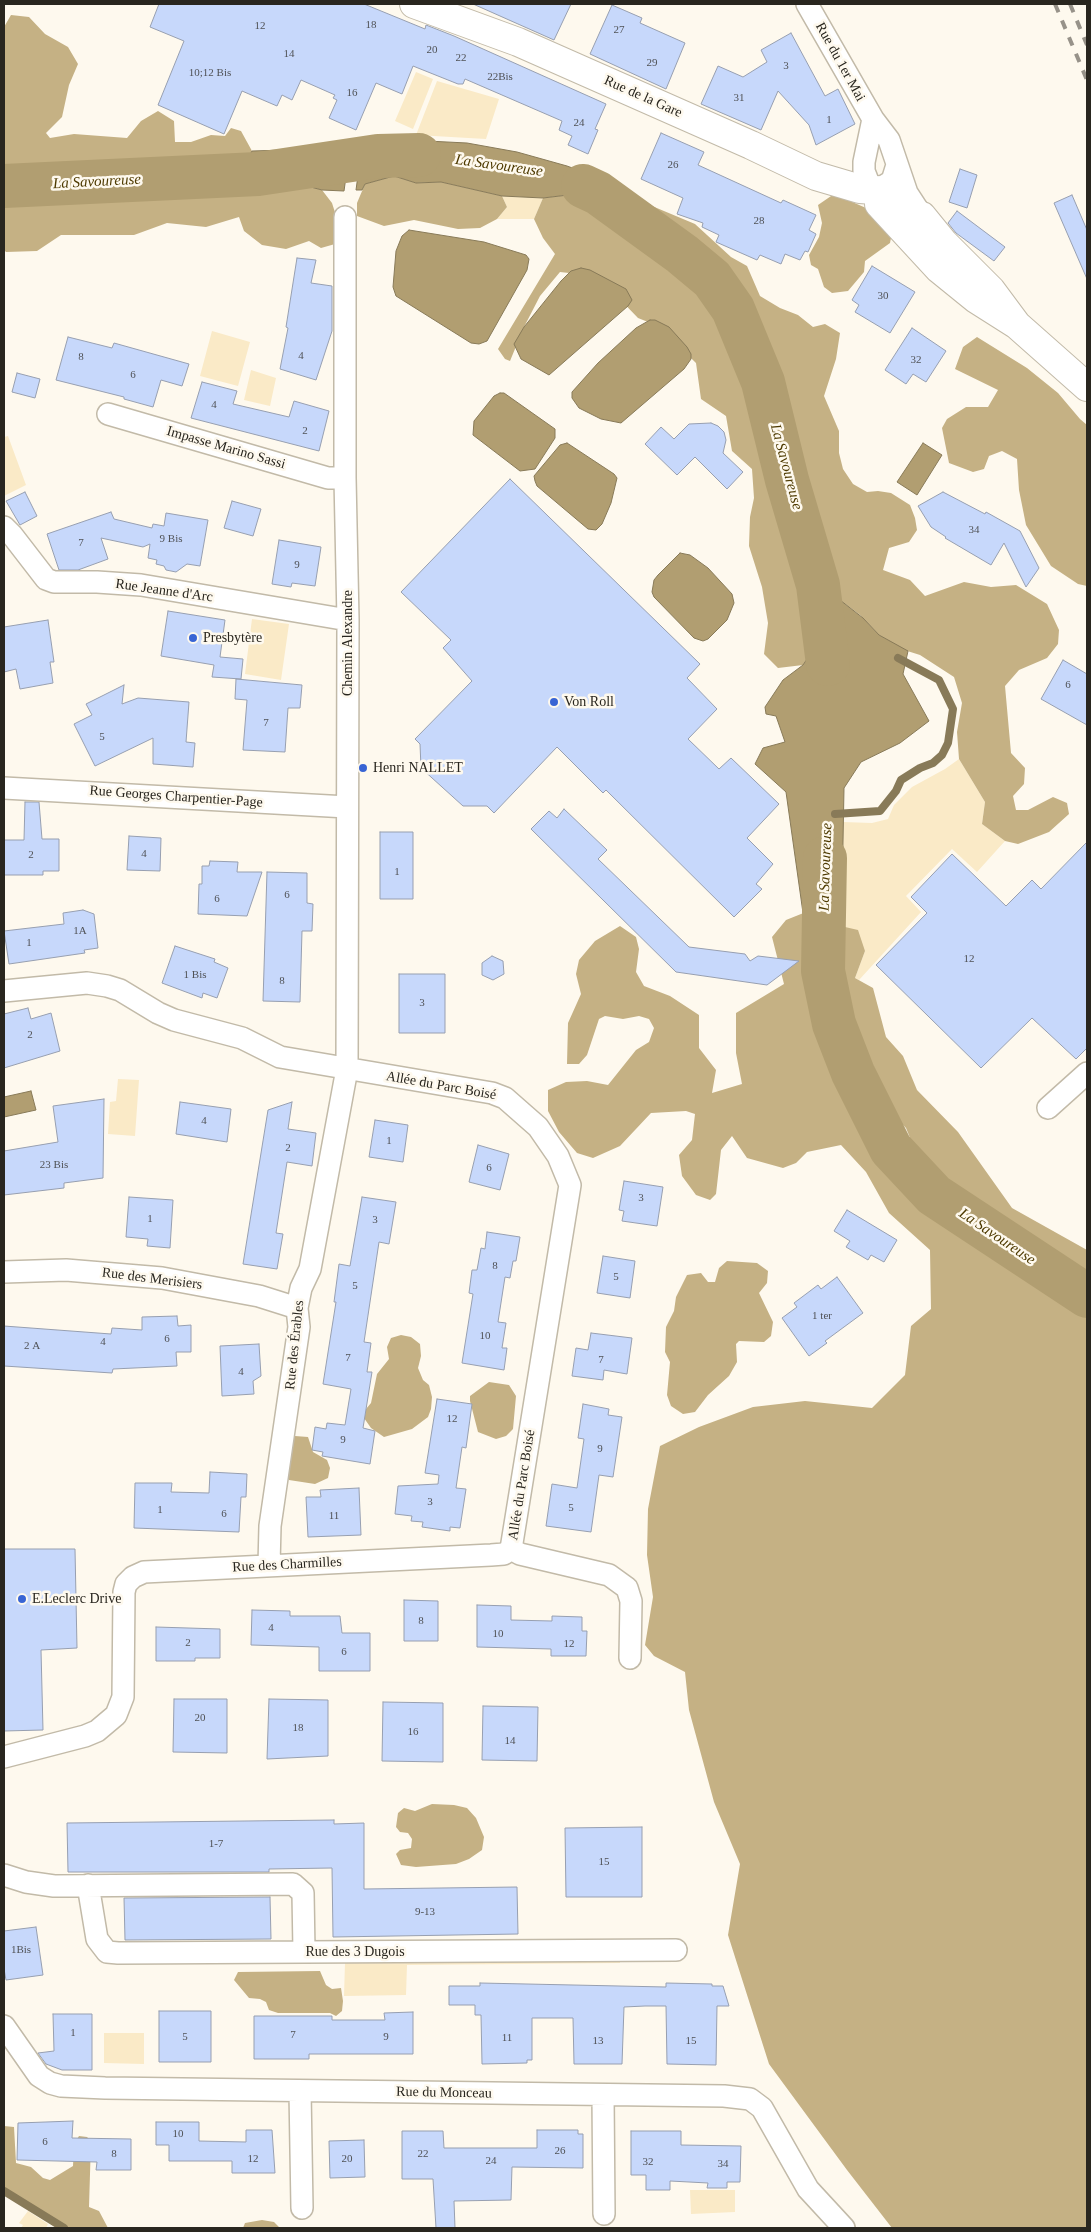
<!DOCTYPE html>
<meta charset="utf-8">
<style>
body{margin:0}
#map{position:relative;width:1091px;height:2232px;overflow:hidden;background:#fef9ee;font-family:"Times New Roman",serif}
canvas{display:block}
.frame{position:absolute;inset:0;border:5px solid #29261f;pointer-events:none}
</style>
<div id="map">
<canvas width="1091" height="2232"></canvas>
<div class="frame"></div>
</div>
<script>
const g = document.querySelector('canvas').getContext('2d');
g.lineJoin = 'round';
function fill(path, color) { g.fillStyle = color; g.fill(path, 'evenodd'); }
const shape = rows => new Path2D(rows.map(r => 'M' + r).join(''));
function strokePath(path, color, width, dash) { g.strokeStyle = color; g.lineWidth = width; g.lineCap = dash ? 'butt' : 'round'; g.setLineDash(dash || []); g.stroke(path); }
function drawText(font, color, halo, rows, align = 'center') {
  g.font = font + ' "Times New Roman",serif'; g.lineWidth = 5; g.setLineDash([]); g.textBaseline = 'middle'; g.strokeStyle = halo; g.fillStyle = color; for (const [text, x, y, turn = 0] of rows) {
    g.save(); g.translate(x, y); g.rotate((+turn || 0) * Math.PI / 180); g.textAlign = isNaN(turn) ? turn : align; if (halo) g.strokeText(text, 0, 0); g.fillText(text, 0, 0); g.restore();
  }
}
const green = shape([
 [416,72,433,79,413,129,395,121],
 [437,81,499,99,486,139,416,135],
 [502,196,543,198,534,219,497,219,507,207],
 [212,331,250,342,238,386,200,376],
 [251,370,276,378,270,406,244,400],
 [8,436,26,485,4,496,4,437],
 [252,619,289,624,281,680,245,674],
 [959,759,985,802,982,824,1005,841,977,872,952,849,906,896,921,912,859,980,855,978,865,951,838,926,842,894,843,822,872,823,888,819,894,805,912,787,945,769],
 [118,1079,139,1080,135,1136,108,1134,110,1102,116,1101],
 [620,1960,620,1963,407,1965,406,1995,344,1996,345,1963],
 [104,2033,144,2033,144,2064,104,2063],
 [690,2190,735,2190,735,2212,691,2214],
 [28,2211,48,2224,46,2228,21,2228,23,2225,19,2223]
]);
const forest = shape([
 [11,15,29,17,45,34,68,47,78,64,69,85,62,117,46,133,50,138,74,134,127,138,141,121,158,111,174,121,175,142,191,142,211,135,225,136,231,128,241,131,252,151,243,168,218,178,236,188,303,185,322,190,332,203,339,225,335,244,321,248,309,241,286,249,262,245,244,231,239,217,206,227,167,223,134,235,61,235,37,251,6,252,4,250,4,190,36,191,75,174,37,170,18,171,4,167,4,27],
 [181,158,197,166,199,174,143,173],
 [394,176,416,183,441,182,502,196,507,207,497,219,480,228,458,229,414,220,384,226,357,216,357,203,365,184],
 [834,194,866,208,891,238,890,243,865,261,864,272,848,291,832,293,824,287,818,269,811,265,809,255,819,237,822,223,818,205],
 [568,195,595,198,613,210,624,225,652,206,695,224,731,257,747,266,760,296,780,308,798,315,813,327,825,324,840,333,836,359,824,396,839,431,839,453,843,469,853,484,867,492,878,491,891,493,910,505,915,518,917,530,909,542,889,548,883,570,910,580,925,596,964,582,991,587,1016,585,1047,604,1059,630,1058,644,1047,658,1019,670,1005,686,1011,753,1025,768,1024,784,1013,796,1016,810,1028,810,1053,797,1067,803,1069,814,1049,832,1018,844,1005,841,982,824,985,802,959,759,957,732,962,703,954,677,920,655,901,649,879,635,860,615,840,600,813,632,813,650,803,665,778,668,764,654,768,623,762,587,749,546,750,517,754,498,752,469,732,451,726,416,701,399,696,363,658,326,638,318,610,289,587,275,560,272,540,296,524,327,510,361,505,359,498,349,555,254,543,238,534,219,543,198],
 [977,337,1027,368,1058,393,1080,419,1087,425,1087,586,1078,584,1051,566,1026,525,1019,490,1017,459,1002,451,989,456,984,469,973,472,949,463,942,428,947,419,966,407,988,407,998,390,955,369,963,347],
 [811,910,832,924,858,930,865,951,855,978,873,988,886,1037,903,1056,917,1090,958,1132,1012,1208,1087,1250,1087,1279,1039,1245,1002,1224,945,1184,915,1150,906,1128,886,1107,880,1080,832,979,836,953,830,941,816,975,821,1009,852,1047,863,1080,861,1124,884,1163,906,1185,946,1216,1087,1310,1087,2228,892,2228,847,2170,769,2064,728,1935,740,1864,714,1802,689,1710,685,1672,654,1656,645,1645,653,1597,647,1555,648,1509,660,1446,699,1427,753,1407,805,1401,872,1408,905,1375,911,1326,931,1309,930,1250,889,1213,866,1172,841,1145,807,1152,796,1163,783,1168,747,1158,732,1136,721,1150,716,1194,710,1200,696,1195,682,1176,679,1155,692,1140,695,1114,686,1111,651,1113,620,1146,593,1158,577,1153,559,1132,548,1111,548,1090,566,1082,587,1081,608,1085,636,1050,649,1042,654,1028,649,1019,639,1016,623,1019,605,1016,599,1019,587,1055,579,1064,567,1064,568,1023,581,994,576,974,579,960,595,941,620,926,636,937,639,949,636,972,644,986,670,996,699,1015,699,1048,716,1070,712,1093,742,1084,736,1053,736,1013,784,984,772,937,786,920],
 [727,1261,757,1263,768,1271,767,1283,759,1293,773,1322,771,1336,764,1342,739,1341,736,1344,737,1362,729,1376,708,1395,695,1412,683,1414,671,1406,667,1395,670,1362,665,1352,666,1327,674,1311,676,1297,687,1275,701,1273,708,1282,715,1282,719,1268],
 [401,1335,411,1337,420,1344,421,1356,418,1368,423,1380,429,1385,432,1397,431,1409,428,1417,412,1429,384,1437,371,1428,364,1418,366,1409,371,1403,377,1374,389,1359,387,1347,391,1338],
 [489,1382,509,1385,516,1396,513,1429,506,1436,496,1439,478,1432,470,1401,470,1396],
 [295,1436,308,1437,313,1452,327,1460,330,1468,328,1478,315,1484,289,1480,290,1439],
 [432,1804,454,1805,467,1808,476,1818,484,1837,482,1850,469,1859,456,1864,416,1867,401,1865,396,1854,400,1850,411,1848,412,1839,408,1833,400,1832,396,1827,398,1813,404,1808,415,1811],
 [320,1971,326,1985,332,1989,341,1988,343,2001,342,2011,336,2016,330,2013,278,2013,269,2010,266,2002,260,1999,249,1998,234,1980,238,1972],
 [4,2126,14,2127,16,2163,31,2167,43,2178,50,2180,73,2166,74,2144,79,2136,87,2137,91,2141,89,2207,99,2211,108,2228,64,2228,16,2195,4,2196],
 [262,2220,274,2222,280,2228,243,2228,245,2223]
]);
const water = shape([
 [407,140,467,143,517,152,567,166,613,183,652,206,624,225,613,210,594,198,568,195,543,198,502,196,441,182,416,183,394,176,365,184,362,190,356,190,362,146,407,140],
 [350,148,344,191,322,190,303,185,236,188,217,178,243,168,252,151,350,148],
 [409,230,484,242,526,255,529,259,527,270,487,341,479,344,471,343,396,296,393,287,396,251,402,236,409,230],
 [581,268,590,270,626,289,632,300,628,306,549,375,521,359,514,344,524,327,561,281,571,271,581,268],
 [650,320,655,320,669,327,687,347,691,354,691,359,684,369,621,423,601,419,579,408,572,398,572,392,598,363,636,328,650,320],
 [500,393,504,393,555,429,555,438,535,469,520,471,473,435,474,421,494,396,500,393],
 [567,443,614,474,617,478,611,503,602,524,596,530,588,529,537,486,535,481,534,476,539,470,560,445,567,443],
 [923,443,942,455,917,495,897,482,923,443],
 [680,553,690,555,708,568,732,594,734,603,727,620,708,639,703,641,694,638,654,597,652,592,654,580,658,575,680,553],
 [840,600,863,618,879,635,908,651,903,674,929,721,900,743,861,762,844,788,842,894,838,926,811,910,803,913,786,792,755,764,763,748,785,742,776,716,766,714,765,707,783,680,803,665,813,650,813,607,840,600],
 [31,1091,36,1110,4,1117,4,1097,31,1091]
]);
const stream = shape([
 [835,814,880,811,896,791,901,780,920,768,933,763,942,755,948,743,953,709,939,680,898,658],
 [4,2191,64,2228]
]);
const river = shape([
 [4,186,258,174,378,156,419,155],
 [583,186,598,193,682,254,712,279,733,309,763,382,787,480,818,585,828,664],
 [825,858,823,971,834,1024,853,1073,891,1149,934,1195,1087,1296]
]);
const building = shape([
 [159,4,364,4,425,29,426,25,454,36,606,104,595,129,598,130,588,154,568,145,572,136,559,130,562,121,465,79,463,84,458,84,413,66,402,94,376,83,356,130,329,118,337,100,333,98,335,95,301,80,292,100,282,95,277,106,242,91,224,134,158,105,184,41,150,27,159,4],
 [473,4,571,4,554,40,473,4],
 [612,5,642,18,640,23,685,43,666,89,590,54,612,5],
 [791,33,825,96,838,89,855,124,816,145,809,125,778,91,761,130,701,104,718,66,743,77,767,62,761,50,791,33],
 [661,133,704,152,698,165,781,203,783,200,816,215,809,230,816,234,808,252,805,251,800,260,785,254,781,264,760,255,757,260,716,242,719,235,702,227,703,223,677,214,683,198,641,179,661,133],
 [960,169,977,175,967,208,949,202,960,169],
 [1072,195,1087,230,1087,279,1054,203,1072,195],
 [957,211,1005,247,994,261,956,233,948,223,957,211],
 [297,258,316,260,311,283,332,286,332,331,316,380,280,369,288,328,286,327,297,258],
 [872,266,915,292,890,333,855,312,859,305,852,300,872,266],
 [912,328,946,351,926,382,913,374,906,384,885,370,912,328],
 [68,337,112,348,114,343,189,364,182,386,161,380,153,407,124,399,124,397,56,380,68,337],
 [17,373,40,379,35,398,12,392,17,373],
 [202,382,237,391,233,404,289,417,294,401,329,411,319,451,191,418,202,382],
 [711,423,718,426,724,432,726,440,723,453,743,472,727,489,695,457,677,475,645,444,661,427,674,439,689,424,711,423],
 [510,479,700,664,687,678,717,709,688,739,719,769,731,758,779,804,747,838,773,864,756,884,762,889,734,917,606,790,603,793,557,747,494,813,487,806,463,806,421,768,420,744,415,739,472,681,443,648,451,640,401,592,510,479],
 [25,492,37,516,20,525,6,501,25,492],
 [943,492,985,514,986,512,1020,531,1039,568,1026,587,1004,543,991,565,945,538,946,537,931,527,918,506,943,492],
 [232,501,261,509,253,536,224,528,232,501],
 [111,512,114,519,152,528,153,524,164,526,166,513,208,520,200,566,187,564,176,572,166,570,164,566,156,564,157,560,148,558,150,544,143,547,101,538,108,559,78,570,59,570,47,534,111,512],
 [279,540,321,547,315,586,292,583,291,587,272,584,279,540],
 [168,611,225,620,220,657,243,659,241,679,212,677,214,665,161,656,168,611],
 [48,620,54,662,50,662,53,683,20,689,16,669,4,672,4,627,48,620],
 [1063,660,1087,674,1087,725,1041,699,1063,660],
 [236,679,302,685,300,708,288,708,285,752,243,750,247,700,235,699,236,679],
 [124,685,122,704,138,698,189,702,186,742,195,743,193,767,153,764,153,738,95,766,74,724,92,715,86,704,124,685],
 [25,802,39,802,42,839,59,839,59,871,43,871,43,875,4,875,4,840,24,840,25,802],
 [564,809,607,850,598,859,689,947,745,954,750,961,758,956,799,961,767,985,676,972,531,829,549,811,557,818,564,809],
 [380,832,413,832,413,899,380,899,380,832],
 [129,836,161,838,160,871,127,870,129,836],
 [1087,842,1087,1048,1076,1059,1032,1018,981,1068,876,965,927,913,911,897,952,854,1006,906,1032,880,1041,889,1087,842],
 [210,861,238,862,237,872,262,872,247,916,198,914,199,884,202,884,202,866,209,866,210,861],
 [267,872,307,873,307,903,313,904,312,931,302,931,300,1002,263,1001,267,872],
 [83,910,94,914,98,948,84,950,85,953,9,964,4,931,64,924,63,913,83,910],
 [175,946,215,959,214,962,228,968,217,998,203,993,202,998,162,983,175,946],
 [492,956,503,961,504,974,493,980,482,975,482,963,492,956],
 [399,974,445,974,445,1033,399,1033,399,974],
 [28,1008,31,1019,51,1013,60,1051,4,1068,4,1014,28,1008],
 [104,1099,103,1178,64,1183,64,1188,4,1195,4,1151,58,1142,53,1106,104,1099],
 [180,1102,231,1109,227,1142,176,1134,180,1102],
 [292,1102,288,1129,316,1133,312,1166,287,1162,276,1233,283,1234,277,1269,243,1264,268,1110,292,1102],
 [375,1120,408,1125,403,1162,369,1157,375,1120],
 [478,1145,509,1154,500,1190,469,1182,478,1145],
 [624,1181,663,1187,657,1226,622,1221,624,1211,619,1210,624,1181],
 [129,1197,173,1200,170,1248,147,1246,148,1239,126,1237,129,1197],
 [362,1197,396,1202,389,1244,379,1242,364,1342,371,1343,367,1372,372,1372,363,1428,375,1431,370,1464,322,1456,323,1452,312,1450,315,1427,326,1429,327,1423,345,1425,351,1389,323,1384,336,1302,334,1302,339,1264,350,1266,362,1197],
 [847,1210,897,1240,884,1262,871,1255,868,1260,846,1247,850,1241,834,1231,847,1210],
 [487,1232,520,1237,516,1261,513,1261,510,1278,505,1277,498,1322,506,1323,502,1348,507,1348,504,1370,462,1363,473,1294,469,1293,472,1270,477,1270,481,1248,485,1249,487,1232],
 [603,1256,635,1261,630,1298,597,1293,603,1256],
 [837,1277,863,1313,825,1341,827,1343,809,1356,782,1318,797,1307,794,1303,818,1285,821,1289,837,1277],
 [177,1316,178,1326,191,1325,191,1352,176,1352,177,1366,113,1369,112,1373,4,1366,4,1326,111,1334,112,1328,142,1330,142,1317,177,1316],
 [591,1333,632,1338,627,1374,604,1370,603,1380,572,1376,576,1348,588,1350,591,1333],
 [259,1344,261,1376,253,1381,254,1394,222,1396,220,1346,259,1344],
 [437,1399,472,1404,466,1448,462,1447,456,1488,466,1489,460,1528,450,1527,450,1531,422,1527,423,1522,411,1521,412,1516,395,1514,398,1486,438,1484,439,1475,425,1473,437,1399],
 [583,1404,609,1409,608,1415,622,1417,613,1477,599,1475,591,1532,546,1526,552,1484,577,1488,584,1439,578,1438,583,1404],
 [210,1472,247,1474,246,1497,241,1497,239,1532,134,1528,135,1483,172,1483,171,1492,209,1493,210,1472],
 [359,1488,361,1535,308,1537,306,1497,321,1497,320,1490,359,1488],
 [4,1549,75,1549,77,1648,41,1650,43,1730,4,1731,4,1549],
 [404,1600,438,1601,438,1641,404,1641,404,1600],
 [477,1605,511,1606,511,1620,552,1621,552,1616,582,1617,582,1631,587,1631,586,1656,551,1656,551,1649,477,1647,477,1605],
 [252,1610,290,1611,290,1616,340,1616,342,1633,370,1633,370,1671,319,1671,319,1647,251,1645,252,1610],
 [156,1627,220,1629,220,1658,195,1658,195,1661,156,1661,156,1627],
 [174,1699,227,1699,227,1753,173,1752,174,1699],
 [269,1699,328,1700,328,1756,267,1759,269,1699],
 [383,1702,443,1703,443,1762,382,1761,383,1702],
 [483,1706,538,1707,537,1761,482,1760,483,1706],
 [334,1820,334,1824,364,1823,364,1889,517,1887,518,1934,333,1937,332,1868,269,1869,269,1872,68,1872,67,1823,334,1820],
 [642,1827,642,1897,566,1897,565,1828,642,1827],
 [270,1897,271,1939,125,1940,124,1898,270,1897],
 [36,1927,43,1975,6,1980,4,1969,4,1931,36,1927],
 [480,1983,666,1987,666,1983,712,1984,712,1986,723,1986,729,2006,717,2006,716,2065,667,2064,666,2006,645,2006,624,2007,622,2064,574,2064,573,2018,532,2018,532,2060,527,2060,527,2063,482,2064,481,2015,475,2015,475,2005,449,2005,449,1986,480,1986,480,1983],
 [159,2011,211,2011,211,2062,159,2062,159,2011],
 [413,2012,413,2054,309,2054,309,2059,254,2059,254,2016,332,2016,332,2020,385,2020,384,2013,413,2012],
 [53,2014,92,2014,92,2070,62,2070,46,2064,38,2053,54,2051,53,2014],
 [73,2121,72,2138,131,2139,131,2170,96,2170,97,2162,17,2160,18,2123,73,2121],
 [156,2122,199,2122,199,2141,246,2142,246,2130,272,2130,275,2173,232,2173,232,2161,169,2161,169,2145,156,2145,156,2122],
 [537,2130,578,2130,578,2134,583,2134,583,2168,512,2167,511,2200,454,2201,455,2228,436,2228,433,2179,402,2179,402,2131,443,2131,444,2148,537,2148,537,2130],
 [631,2131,681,2131,681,2145,741,2146,740,2182,727,2182,727,2188,707,2188,708,2183,670,2181,670,2190,646,2190,646,2175,631,2175,631,2131],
 [364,2140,365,2177,330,2178,329,2141,364,2140]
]);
const street = shape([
 [807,4,873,119],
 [897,165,892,181,884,186,871,189,864,171,864,162,873,119,889,140,907,193,922,216],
 [108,414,328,478,345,478],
 [4,527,12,535,46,579,54,582,97,582,141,585,348,620],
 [4,788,347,807],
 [4,991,87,983,107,986,120,990,158,1013,174,1020,242,1038,280,1057,492,1093,505,1098,538,1127,558,1156,570,1185,511,1549],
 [1048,1108,1087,1073],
 [4,1272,66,1270,162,1278,259,1296,297,1308],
 [511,1549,520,1554,609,1575,627,1588,631,1601,630,1658],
 [269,1565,270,1526,299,1327,297,1308,301,1288,310,1269,347,1069,348,620,345,478,345,217],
 [4,1757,85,1736,97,1731,116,1715,123,1697,124,1592,126,1584,133,1577,144,1572,491,1555,504,1554,511,1549],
 [4,1875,26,1882,54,1886,293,1884,303,1893,304,1951],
 [88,1885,97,1939,107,1952,118,1953,676,1950],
 [4,2026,39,2076,50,2083,61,2086,105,2088,724,2096,750,2099,762,2108,808,2189,844,2228],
 [300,2091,302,2208],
 [603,2095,604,2214]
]);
const secondary = shape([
 [414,4,518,42,751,145,816,176,860,189,886,191,904,212,922,216,944,243,991,290,1017,325],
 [879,204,939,269,976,299,1017,325,1087,387]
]);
const rail = shape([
 [1055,4,1087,80],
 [1070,4,1087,45]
]);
const markers = [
 [193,638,5,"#3864d4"],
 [554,702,5,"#3864d4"],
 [363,768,5,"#3864d4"],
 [22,1599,5,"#3864d4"]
];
const numberNames = [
 ["18",371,25],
 ["12",260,26],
 ["27",619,30],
 ["20",432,50],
 ["14",289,54],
 ["22",461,58],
 ["29",652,63],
 ["3",786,66],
 ["10;12 Bis",210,73],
 ["22Bis",500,77],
 ["16",352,93],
 ["31",739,98],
 ["1",829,120],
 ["24",579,123],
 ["26",673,165],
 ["28",759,221],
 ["30",883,296],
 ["4",301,356],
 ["8",81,357],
 ["32",916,360],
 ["6",133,375],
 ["4",214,405],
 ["2",305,431],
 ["34",974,530],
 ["9 Bis",171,539],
 ["7",81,543],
 ["9",297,565],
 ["6",1068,685],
 ["7",266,723],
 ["5",102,737],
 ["4",144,854],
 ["2",31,855],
 ["1",397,872],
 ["6",287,895],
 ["6",217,899],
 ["1A",80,931],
 ["1",29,943],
 ["12",969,959],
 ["1 Bis",195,975],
 ["8",282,981],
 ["3",422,1003],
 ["2",30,1035],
 ["4",204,1121],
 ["1",389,1141],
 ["2",288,1148],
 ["23 Bis",54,1165],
 ["6",489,1168],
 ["3",641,1198],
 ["1",150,1219],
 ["3",375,1220],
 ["8",495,1266],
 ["5",616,1277],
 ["5",355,1286],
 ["1 ter",822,1316],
 ["10",485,1336],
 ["6",167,1339],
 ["4",103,1342],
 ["2 A",32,1346],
 ["7",348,1358],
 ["7",601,1360],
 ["4",241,1372],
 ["12",452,1419],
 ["9",343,1440],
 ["9",600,1449],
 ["3",430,1502],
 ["5",571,1508],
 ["1",160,1510],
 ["6",224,1514],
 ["11",334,1516],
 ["8",421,1621],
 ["4",271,1628],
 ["10",498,1634],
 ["2",188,1643],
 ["12",569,1644],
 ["6",344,1652],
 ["20",200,1718],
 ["18",298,1728],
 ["16",413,1732],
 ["14",510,1741],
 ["1-7",216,1844],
 ["15",604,1862],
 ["9-13",425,1912],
 ["1Bis",21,1950],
 ["1",73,2033],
 ["7",293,2035],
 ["5",185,2037],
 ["9",386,2037],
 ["11",507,2038],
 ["13",598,2041],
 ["15",691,2041],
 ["10",178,2134],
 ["6",45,2142],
 ["26",560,2151],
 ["8",114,2154],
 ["22",423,2154],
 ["12",253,2159],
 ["20",347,2159],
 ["24",491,2161],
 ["32",648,2162],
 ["34",723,2164]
];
const streetNames = [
 ["Rue du 1er Mai",840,62,61],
 ["Rue de la Gare",643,97,24],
 ["Impasse Marino Sassi",226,448,16],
 ["Rue Jeanne d'Arc",164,591,8],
 ["Chemin Alexandre",348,643,-90],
 ["Rue Georges Charpentier-Page",176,797,4],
 ["Allée du Parc Boisé",441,1086,10],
 ["Rue des Merisiers",152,1279,7],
 ["Rue des Érables",295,1345,-84],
 ["Allée du Parc Boisé",522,1485,-81],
 ["Rue des Charmilles",287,1565,-3],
 ["Rue des 3 Dugois",355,1952],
 ["Rue du Monceau",444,2093,1]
];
const poiNames = [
 ["Presbytère",203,638],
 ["Von Roll",564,702],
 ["Henri NALLET",373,768],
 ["E.Leclerc Drive",32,1599]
];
const waterNames = [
 ["La Savoureuse",499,166,8],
 ["La Savoureuse",97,182,-3],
 ["La Savoureuse",786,467,75],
 ["La Savoureuse",826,867,-88],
 ["La Savoureuse",997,1237,34]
];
fill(green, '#faeac7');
fill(forest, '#c5b184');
fill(water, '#b19e71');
strokePath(water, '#887a58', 1);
strokePath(stream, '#887a58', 8);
strokePath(river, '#b19e71', 44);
fill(building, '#c7d8fb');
strokePath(building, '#979fb0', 1);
strokePath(street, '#c2baa8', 24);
strokePath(secondary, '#c2baa8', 30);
strokePath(street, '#fff', 21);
strokePath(secondary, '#fff', 28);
strokePath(rail, '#979289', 4, [9, 9]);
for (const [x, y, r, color] of markers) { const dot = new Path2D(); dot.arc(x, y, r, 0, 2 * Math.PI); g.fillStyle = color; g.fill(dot); strokePath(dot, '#fef9ee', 2); }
drawText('11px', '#505256', null, numberNames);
drawText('14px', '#29261f', '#fef9ee', streetNames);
drawText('14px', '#29261f', '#fef9ee', poiNames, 'left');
drawText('italic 15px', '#4e3a00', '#fef9ee', waterNames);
</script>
